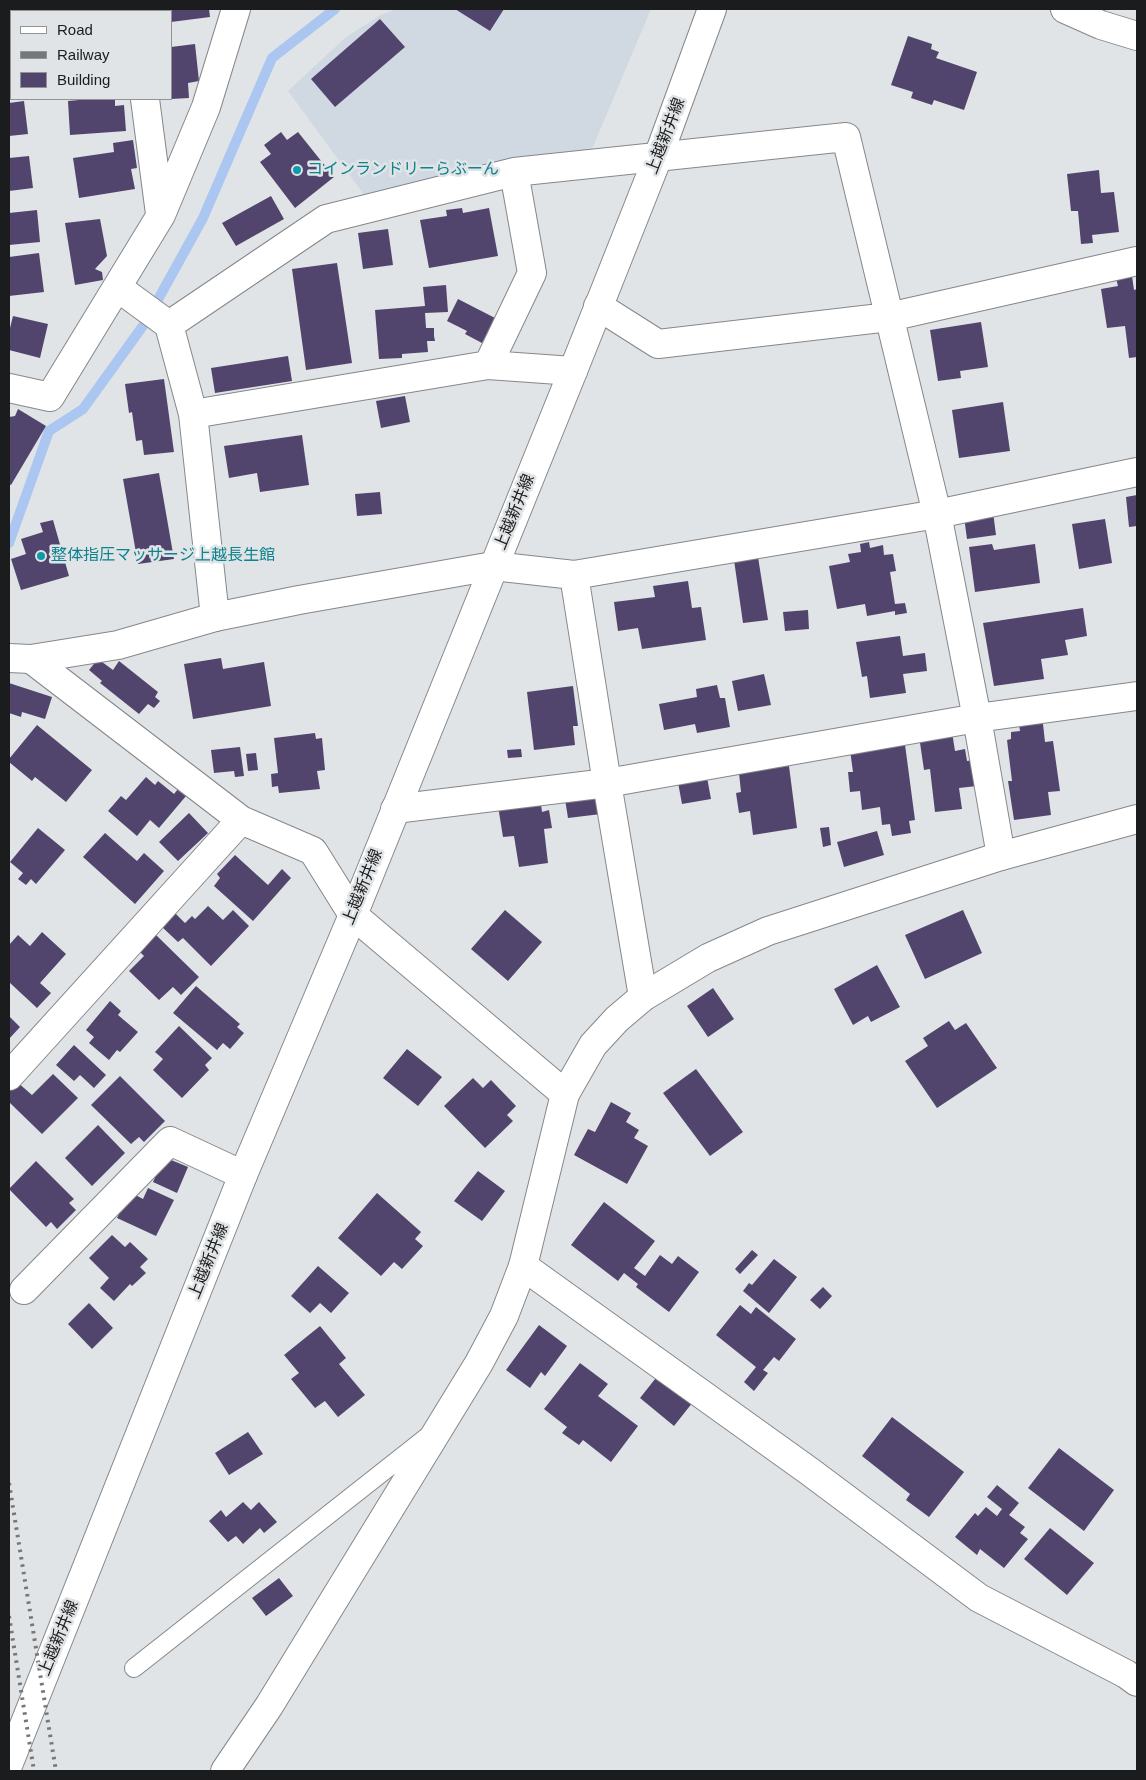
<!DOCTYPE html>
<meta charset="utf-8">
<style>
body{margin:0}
#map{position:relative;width:1146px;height:1780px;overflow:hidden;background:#e1e4e6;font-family:Helvetica,sans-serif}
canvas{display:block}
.frame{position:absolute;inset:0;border:10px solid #1b1c1d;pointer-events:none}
.legend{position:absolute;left:10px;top:10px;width:162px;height:90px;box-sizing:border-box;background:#e1e4e6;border:1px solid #929496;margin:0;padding:6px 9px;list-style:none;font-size:15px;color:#1b1c1d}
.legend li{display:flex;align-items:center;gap:10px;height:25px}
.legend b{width:25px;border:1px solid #929496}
</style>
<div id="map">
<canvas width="1146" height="1780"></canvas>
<div class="frame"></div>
<ul class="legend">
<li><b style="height:6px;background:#fff"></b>Road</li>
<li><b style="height:6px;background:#757778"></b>Railway</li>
<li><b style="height:14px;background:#51456d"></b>Building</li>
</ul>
</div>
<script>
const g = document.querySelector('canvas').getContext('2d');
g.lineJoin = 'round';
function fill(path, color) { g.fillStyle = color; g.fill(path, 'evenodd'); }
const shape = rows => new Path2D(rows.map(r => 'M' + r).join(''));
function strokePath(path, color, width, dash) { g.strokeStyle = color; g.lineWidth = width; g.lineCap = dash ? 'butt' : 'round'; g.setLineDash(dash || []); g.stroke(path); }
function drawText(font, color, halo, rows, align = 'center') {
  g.font = font + ' Helvetica,"Noto Sans JP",sans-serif'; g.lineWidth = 5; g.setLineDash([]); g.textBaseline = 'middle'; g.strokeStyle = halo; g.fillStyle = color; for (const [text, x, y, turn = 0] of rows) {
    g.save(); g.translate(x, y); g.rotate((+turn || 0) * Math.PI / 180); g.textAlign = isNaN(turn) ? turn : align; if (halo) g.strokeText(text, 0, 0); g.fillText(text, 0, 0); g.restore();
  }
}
const built = shape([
 [396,9,651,9,592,149,365,196,288,91,346,37,379,16]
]);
const stream = shape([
 [9,543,49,431,83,409,145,323,203,218,272,58,335,9]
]);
const building = shape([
 [50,9,109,9,109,11,51,11],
 [168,9,209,9,210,17,171,22,171,11,168,11],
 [455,9,504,9,490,31],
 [380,19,405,47,335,107,311,79],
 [908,36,932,44,931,49,939,52,936,58,977,72,964,110,934,100,932,105,911,98,913,92,891,85],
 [195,44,199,81,188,83,189,98,171,99,171,47],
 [9,50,11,50,11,80,9,80],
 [90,99,115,99,115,106,124,105,126,131,70,135,68,101],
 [24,101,28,134,9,136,9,103],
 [281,132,287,140,298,132,334,177,295,208,260,162,271,154,264,145],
 [133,140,137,168,131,169,135,189,79,198,73,158,114,152,113,143],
 [29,156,33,188,9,191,9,158],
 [1099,170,1101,193,1114,192,1119,232,1092,235,1093,243,1081,244,1078,211,1071,211,1067,174],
 [271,196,284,219,236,246,222,223],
 [462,208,463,213,489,208,498,256,429,268,420,220,447,216,446,210],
 [37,210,40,242,9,245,9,213],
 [100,219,107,256,95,269,102,272,103,280,75,285,65,223],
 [388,229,393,265,363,269,358,233],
 [39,253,44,292,9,296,9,257],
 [337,263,352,363,306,370,292,269],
 [1132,276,1134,290,1137,289,1137,357,1129,358,1125,326,1107,328,1101,289,1118,286,1116,278],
 [446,285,448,312,425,313,426,328,434,328,434,336,435,341,427,341,428,352,402,354,402,358,379,359,375,310,425,306,423,287],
 [458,299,495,318,482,343,465,334,467,331,447,321],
 [13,316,48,324,40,358,9,350,9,332],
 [981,322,988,367,960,371,961,378,938,381,930,330],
 [288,356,292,381,215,393,211,368],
 [164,379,174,452,144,455,142,440,136,441,132,412,129,413,125,384],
 [405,396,410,422,381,428,376,401],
 [1003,402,1010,451,959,458,952,410],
 [18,409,46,426,11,485,9,484,9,417,15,416],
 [302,435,309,485,260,492,257,473,229,478,224,446],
 [159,473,174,559,138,564,123,479],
 [380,492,382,514,357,516,355,494],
 [1137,495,1137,526,1129,527,1126,497],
 [993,512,996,535,967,539,964,517],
 [1105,519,1112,563,1079,569,1072,524],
 [53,520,69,576,21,590,11,559,26,554,21,539,43,532,40,523],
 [869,542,870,548,883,545,884,555,893,554,896,571,890,572,895,604,905,603,907,613,895,615,895,611,867,616,865,604,837,609,829,566,850,562,848,554,861,552,860,544],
 [992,544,994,550,1035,544,1040,583,975,592,969,547],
 [758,557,768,620,743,623,734,560],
 [688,581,692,608,701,607,706,640,642,649,638,628,618,631,614,602,655,597,653,586],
 [1083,608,1087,636,1065,640,1068,655,1041,659,1044,679,994,686,983,623],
 [808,610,809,629,785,631,783,612],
 [900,636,903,656,925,653,927,671,903,674,906,693,870,698,867,676,862,677,856,642],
 [221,658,223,669,264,662,271,706,193,719,184,664],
 [98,659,113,670,119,661,158,692,155,697,160,701,154,708,148,704,139,714,100,683,102,681,89,670],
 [764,674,771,705,738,711,732,681],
 [9,683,52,697,45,719,22,712,21,717,9,713],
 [717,685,720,698,725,698,730,727,697,733,695,724,664,730,659,704,697,697,696,689],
 [573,686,578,726,573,726,575,745,534,750,527,692],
 [1042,715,1045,742,1053,741,1060,791,1048,792,1051,815,1014,820,1008,781,1012,781,1007,740,1011,739,1011,732,1020,731,1018,718],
 [37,725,92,770,66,802,35,777,32,781,9,762,9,759],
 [952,732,955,751,965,749,967,761,973,760,977,786,959,788,962,809,935,812,930,769,924,770,919,736],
 [315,733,316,739,322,738,325,770,317,771,320,789,279,793,278,786,272,787,271,774,278,773,274,738],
 [904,737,915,820,909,821,911,833,892,836,890,824,882,825,880,807,862,810,860,791,850,792,848,772,853,772,850,750],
 [240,747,244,776,235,777,234,771,214,773,211,750],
 [521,749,522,757,508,758,507,750],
 [256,753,258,770,248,771,246,754],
 [789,766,797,828,753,835,750,811,739,813,736,793,741,792,739,773],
 [706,772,711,799,682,804,677,777],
 [146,777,155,785,158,781,174,794,178,789,186,796,159,828,150,820,137,836,108,811,121,796,126,800],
 [597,789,601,814,568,818,564,793],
 [540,796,542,812,549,810,552,828,544,829,548,863,519,867,514,836,503,837,498,806],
 [189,813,208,833,178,861,159,842],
 [829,827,831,845,823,847,820,828],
 [38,828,65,850,36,884,31,879,26,885,18,879,23,873,10,862],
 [877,831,884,855,844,867,837,842],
 [105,833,137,861,144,853,164,871,135,904,83,857],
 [235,855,268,885,282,869,291,878,253,921,214,886,220,878,217,874],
 [208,906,223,920,233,910,249,926,211,966,183,938,178,942,161,926,174,912,185,923,192,916,195,919],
 [505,910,542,942,508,981,471,949],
 [963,910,982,953,925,979,905,935],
 [42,932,66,954,40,983,51,993,37,1008,9,982,9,945,18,935,30,946],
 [156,935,199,977,181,995,173,987,159,1000,129,971,144,956,140,952],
 [877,965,900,1007,871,1022,868,1016,853,1025,834,989],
 [196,986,240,1024,237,1027,244,1033,230,1049,223,1043,217,1050,173,1013],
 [713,988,734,1019,708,1037,687,1006],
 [110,1001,121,1011,118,1015,138,1032,120,1052,117,1050,109,1060,89,1043,94,1037,86,1030],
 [9,1016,20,1027,9,1039],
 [949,1021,955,1030,966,1023,997,1068,937,1108,905,1061,928,1046,923,1038],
 [179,1026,212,1058,205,1065,209,1070,182,1098,153,1070,163,1059,155,1052],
 [74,1045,106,1075,94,1088,80,1075,74,1081,56,1065],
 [407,1049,442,1077,418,1106,383,1078],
 [696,1069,743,1132,710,1156,663,1093],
 [53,1074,78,1098,42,1134,9,1102,9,1089,16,1081,32,1095],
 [120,1076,165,1121,144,1142,139,1137,131,1144,91,1105],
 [473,1078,483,1088,491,1080,516,1106,507,1115,513,1121,485,1148,444,1106],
 [611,1102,631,1113,626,1122,639,1130,634,1138,648,1146,627,1184,574,1155,588,1129,595,1132],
 [98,1125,125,1153,92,1186,65,1158],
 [164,1157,188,1167,177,1193,153,1182],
 [36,1161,74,1199,69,1203,76,1210,57,1229,51,1222,46,1227,9,1189],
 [478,1171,505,1191,482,1221,454,1201],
 [148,1188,174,1200,156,1236,117,1218,130,1192,143,1199],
 [377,1193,421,1232,415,1239,423,1246,402,1269,394,1262,381,1276,338,1238],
 [604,1202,655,1241,634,1268,645,1276,660,1255,672,1264,678,1256,699,1272,669,1312,636,1287,638,1284,624,1273,618,1281,571,1245],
 [112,1235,125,1247,130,1242,148,1259,140,1267,146,1273,132,1286,130,1284,114,1301,100,1288,109,1278,89,1258],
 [752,1250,758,1255,740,1274,735,1269],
 [774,1259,797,1277,769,1313,743,1291,749,1283,752,1285],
 [318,1266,349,1293,331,1313,320,1303,310,1313,291,1296],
 [823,1287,832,1296,820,1309,810,1300],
 [89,1303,113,1328,92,1349,68,1324],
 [740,1305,751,1314,756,1307,796,1339,779,1361,774,1357,763,1370,768,1373,754,1391,744,1382,756,1367,716,1335],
 [539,1325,567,1346,545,1376,541,1372,530,1388,506,1370],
 [320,1326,346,1358,339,1364,365,1395,338,1417,325,1401,315,1408,291,1379,299,1373,284,1355],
 [580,1363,608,1384,598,1396,638,1426,611,1462,583,1440,579,1445,562,1433,567,1427,544,1409],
 [659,1374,693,1402,674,1426,640,1398],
 [892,1417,964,1472,929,1517,906,1500,910,1494,862,1456],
 [248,1432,263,1454,229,1475,215,1453],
 [1059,1448,1114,1490,1084,1531,1028,1488],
 [997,1485,1019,1503,1009,1515,1025,1527,1020,1533,1028,1539,1004,1568,980,1549,977,1555,955,1537,975,1513,978,1516,986,1507,997,1516,1002,1509,987,1497],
 [243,1502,251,1510,259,1502,277,1522,264,1533,260,1528,243,1544,236,1536,228,1542,209,1521,221,1510,226,1517],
 [1050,1528,1094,1563,1067,1595,1024,1559],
 [279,1578,293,1596,266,1616,252,1598]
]);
const service = shape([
 [134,1668,427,1437]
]);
const minor = shape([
 [132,9,133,11],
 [145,99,160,214],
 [117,287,169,325,326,219,514,172,846,137,937,514,977,718,1001,856],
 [598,306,658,344,889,317,1137,261],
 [169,325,193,414,488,365,573,371],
 [488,365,532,273,514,172],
 [9,388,50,397,161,215,206,107,236,9],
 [193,414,215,617],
 [493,566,574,575,937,514,1137,472],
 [574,575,607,783,643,997],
 [31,659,241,820,313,851,353,915,565,1094],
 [395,809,607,783,977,718,1137,696],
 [9,1076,241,820],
 [523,1266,809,1471,979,1598,1126,1674,1137,1682],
 [24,1290,170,1141,243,1175]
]);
const tertiary = shape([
 [9,658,31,659,118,645,215,617,299,600,493,566],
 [225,1771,269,1706,408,1479,479,1363,504,1316,523,1266,565,1094,593,1045,617,1019,643,997,708,958,768,931,1001,856,1137,819]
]);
const primary = shape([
 [1065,9,1101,25,1137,36],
 [9,1763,243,1175,353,915,573,371,658,157,712,9]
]);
const rail = shape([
 [9,1483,56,1771],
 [9,1616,34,1771]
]);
const markers = [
 [297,170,5,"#0f9aa8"],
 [41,556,5,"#0f9aa8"]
];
const streetNames = [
 ["上越新井線",666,136,-69],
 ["上越新井線",515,512,-68],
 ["上越新井線",363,887,-68],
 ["上越新井線",209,1261,-68],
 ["上越新井線",59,1638,-68]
];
const cultureNames = [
 ["コインランドリーらぶーん",307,170],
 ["整体指圧マッサージ上越長生館",51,556]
];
fill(built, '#d0d8e1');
strokePath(stream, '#abc6f0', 10);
fill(building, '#51456d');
strokePath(service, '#85878a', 20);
strokePath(minor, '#85878a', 30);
strokePath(tertiary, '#85878a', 30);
strokePath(primary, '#85878a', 30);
strokePath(service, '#fff', 18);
strokePath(minor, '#fff', 28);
strokePath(tertiary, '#fff', 28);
strokePath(primary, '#fff', 28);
strokePath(rail, '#757778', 4, [2.5, 5]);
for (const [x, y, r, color] of markers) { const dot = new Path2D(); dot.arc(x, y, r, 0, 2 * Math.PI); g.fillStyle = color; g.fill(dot); strokePath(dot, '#e1e4e6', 2); }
drawText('16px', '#1b1c1d', '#e1e4e6', streetNames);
drawText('16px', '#0d838f', '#e1e4e6', cultureNames, 'left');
</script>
